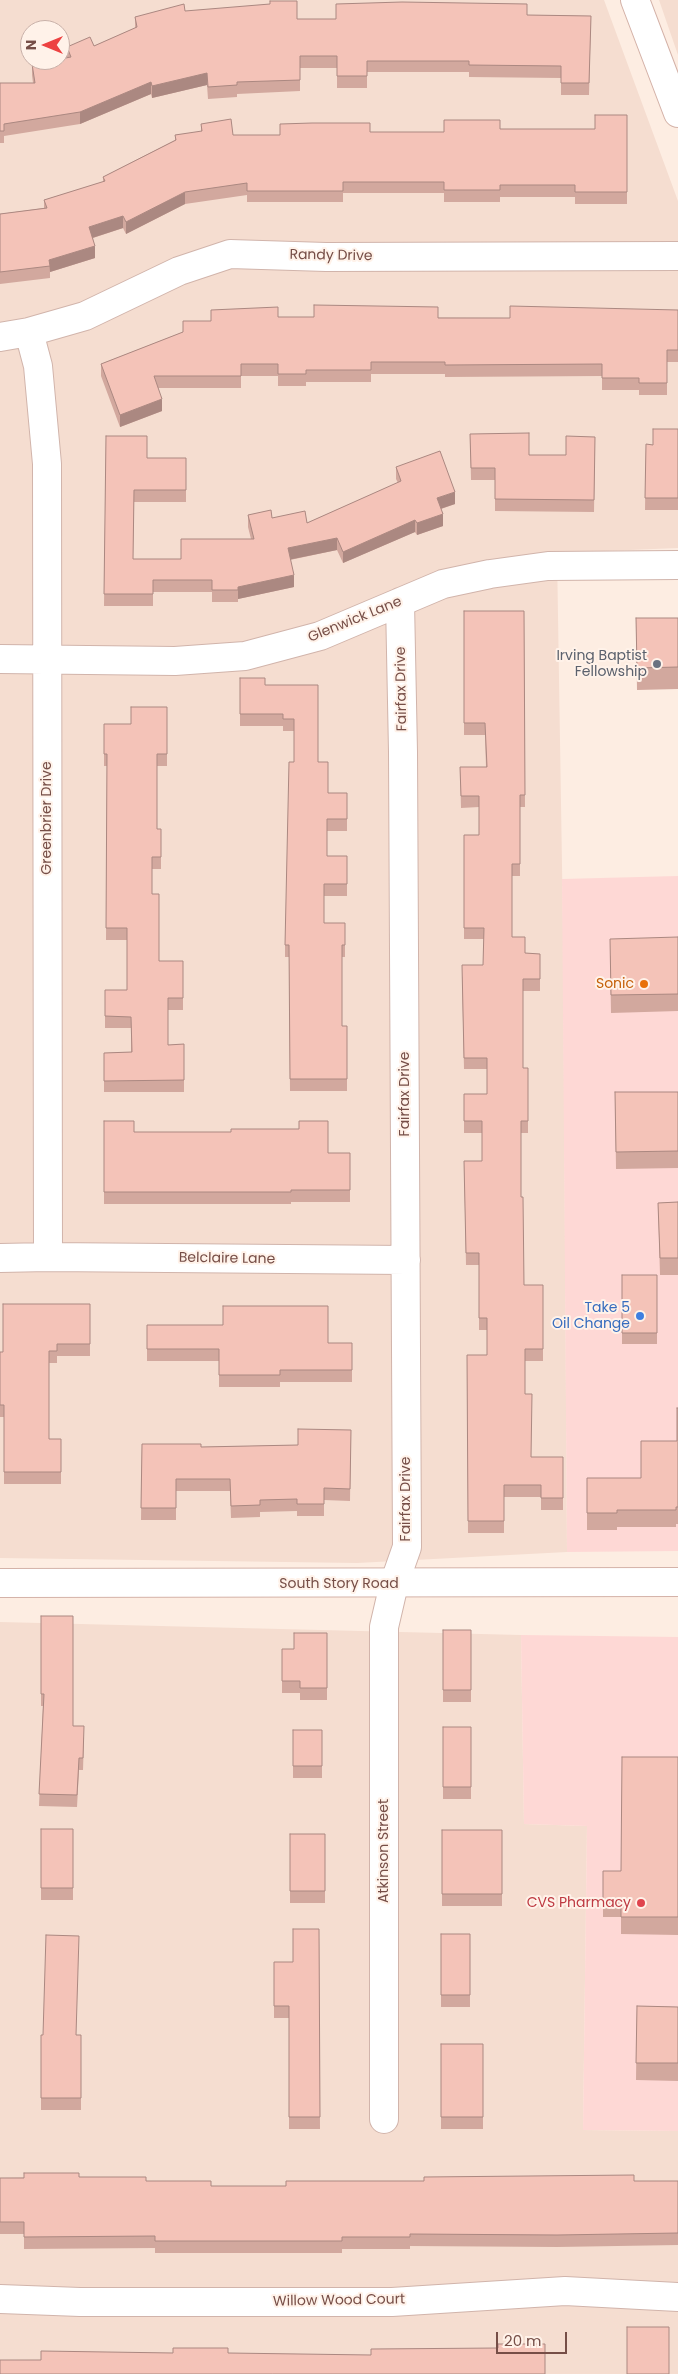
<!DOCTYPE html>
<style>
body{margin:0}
#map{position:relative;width:678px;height:2374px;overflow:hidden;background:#fdede2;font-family:Poppins,sans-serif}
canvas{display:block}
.north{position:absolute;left:20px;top:20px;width:50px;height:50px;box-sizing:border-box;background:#fff2e9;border:1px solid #c8b0a8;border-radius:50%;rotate:270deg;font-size:14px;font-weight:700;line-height:20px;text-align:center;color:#764e47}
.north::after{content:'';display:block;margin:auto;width:18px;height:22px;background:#ed4241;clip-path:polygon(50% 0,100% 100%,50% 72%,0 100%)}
.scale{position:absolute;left:496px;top:2332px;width:71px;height:22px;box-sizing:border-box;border:2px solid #764e47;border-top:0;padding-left:6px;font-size:15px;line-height:18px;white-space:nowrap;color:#764e47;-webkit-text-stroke:4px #fff2e9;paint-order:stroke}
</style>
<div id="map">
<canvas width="678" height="2374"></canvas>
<div class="north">N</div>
<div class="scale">20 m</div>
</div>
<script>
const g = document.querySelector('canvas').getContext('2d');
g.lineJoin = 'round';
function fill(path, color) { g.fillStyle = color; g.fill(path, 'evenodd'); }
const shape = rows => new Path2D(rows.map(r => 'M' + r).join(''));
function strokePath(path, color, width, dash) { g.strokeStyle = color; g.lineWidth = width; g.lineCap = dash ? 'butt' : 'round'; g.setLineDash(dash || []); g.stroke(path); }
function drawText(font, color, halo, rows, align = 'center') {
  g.font = font + ' Poppins,sans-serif'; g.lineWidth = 4; g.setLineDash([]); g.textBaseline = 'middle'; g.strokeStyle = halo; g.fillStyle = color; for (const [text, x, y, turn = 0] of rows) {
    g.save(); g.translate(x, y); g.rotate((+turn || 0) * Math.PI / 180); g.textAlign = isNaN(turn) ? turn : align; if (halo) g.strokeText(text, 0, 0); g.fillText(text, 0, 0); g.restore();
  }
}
const residential = shape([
 [0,0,604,0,678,201,678,548,557,553,563,928,567,1552,357,1563,0,1558],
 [30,30,60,30,60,60,30,60],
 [659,0,678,0,678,55],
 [0,1622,521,1635,524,1824,587,1826,583,2130,678,2131,678,2374,0,2374]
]);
const commercial = shape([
 [678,876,678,1551,567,1552,562,879],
 [521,1635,678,1637,678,2131,583,2130,587,1826,524,1824]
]);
const minor = shape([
 [29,332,38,366,47,464,48,1257],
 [0,337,29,332,85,316,179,271,230,254,326,257,678,256],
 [0,659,175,661,245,656,320,636,443,584,490,574,548,566,678,565],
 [0,1258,48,1257,406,1260],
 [384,2119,384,1627,394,1584,407,1547,403,752,400,602],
 [0,2299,80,2302,392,2302,565,2291,678,2297]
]);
const secondary = shape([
 [635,0,678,113],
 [0,1583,678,1582]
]);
const wall = shape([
 [185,11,297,19,336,19,527,15,591,16,589,95,561,95,561,78,469,77,469,72,367,72,367,88,337,88,337,68,300,68,300,91,237,94,237,97,208,99,207,85,152,98,151,94,80,124,4,136,4,143,0,143,0,83,33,83,32,75,32,64,67,58,67,47,94,46,135,28,135,17],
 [627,115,627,204,575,204,575,197,500,197,500,202,444,202,444,193,343,193,343,202,247,202,247,195,185,204,126,234,123,228,93,238,95,258,50,272,50,278,0,284,0,214,44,208,44,200,103,182,103,177,175,140,175,135,201,132,201,124,233,135,280,135,370,132,444,132,500,129,595,129],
 [678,310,678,362,667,362,667,395,639,395,639,390,602,390,602,376,445,377,445,374,371,374,371,382,306,382,306,386,278,386,278,376,241,376,241,388,158,388,162,411,120,427,101,376,101,364,183,332,211,321,278,317,510,318],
 [678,429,678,510,645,510,646,444,653,445],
 [470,434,529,455,566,455,595,437,594,512,495,511,495,480,471,480],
 [106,436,147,458,186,458,186,502,134,502,133,559,181,559,251,539,248,527,248,515,307,523,398,483,396,479,396,467,455,504,441,509,443,526,417,535,415,532,343,563,337,550,290,560,294,587,238,599,238,602,212,602,212,592,153,592,153,606,104,606],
 [464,611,524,611,525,807,520,807,520,876,512,876,512,937,525,953,540,954,540,991,523,991,523,1068,528,1068,528,1133,521,1133,521,1197,524,1285,543,1285,543,1361,525,1361,525,1394,531,1457,563,1457,563,1510,541,1510,541,1497,504,1497,504,1533,468,1533,467,1355,487,1355,487,1330,479,1330,479,1265,466,1265,464,1161,482,1161,482,1133,464,1133,464,1094,487,1094,487,1069,464,1069,462,977,483,965,484,939,464,939,464,835,479,835,479,807,461,808,460,767,486,767,485,735,464,735],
 [636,618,678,618,678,689,637,690],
 [240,678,265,685,318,685,318,762,328,793,347,793,347,831,327,831,327,856,347,856,347,896,324,896,324,923,345,923,345,957,342,957,342,1026,347,1026,347,1091,290,1091,289,957,285,957,285,945,294,762,294,731,283,731,283,726,240,726],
 [167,707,167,766,157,766,157,829,161,829,161,869,152,869,152,894,159,961,183,961,183,1010,168,1010,168,1045,184,1044,184,1092,104,1092,104,1053,131,1052,131,1028,105,1028,105,990,127,990,127,940,106,940,107,766,104,766,104,724,131,724],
 [678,937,678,1011,611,1013,610,956],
 [615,1092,678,1092,678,1168,616,1169],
 [104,1121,134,1132,328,1153,350,1153,350,1202,291,1202,291,1204,104,1204],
 [678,1202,678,1275,660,1275,658,1203],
 [622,1275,657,1275,657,1344,622,1344],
 [90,1304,90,1356,57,1356,57,1363,49,1363,49,1439,61,1439,61,1484,4,1484,4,1417,0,1417,0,1352,3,1352],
 [147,1325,328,1343,352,1343,352,1382,280,1382,280,1387,219,1387,219,1361,147,1361],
 [678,1408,678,1524,676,1524,676,1527,617,1527,617,1530,587,1530,587,1478,641,1478,677,1441],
 [351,1430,350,1501,324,1500,324,1516,297,1516,297,1511,260,1512,260,1517,231,1518,230,1491,176,1491,176,1520,141,1520,142,1444,201,1447,298,1445],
 [41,1616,73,1726,84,1738,83,1770,79,1770,77,1807,39,1806,43,1706,41,1706],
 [443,1630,471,1630,471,1702,443,1702],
 [327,1633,327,1700,300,1700,300,1693,282,1693,282,1649,294,1649],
 [443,1727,471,1727,471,1799,443,1799],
 [293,1730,322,1730,322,1778,293,1778],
 [678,1757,678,1935,621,1934,621,1917,603,1917,603,1871,621,1871],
 [41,1829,73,1829,73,1900,41,1900],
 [442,1830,502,1830,502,1906,442,1906],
 [290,1834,325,1834,325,1903,290,1903],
 [319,1929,320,2129,289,2129,289,2018,274,2018,274,1962,293,1962],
 [441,1934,470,1934,470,2007,441,2007],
 [637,2006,678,2007,678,2081,636,2080],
 [41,2035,81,2035,81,2110,41,2110],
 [441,2044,483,2044,483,2129,441,2129],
 [79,2177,211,2186,286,2186,678,2181,678,2245,557,2247,410,2246,410,2249,342,2249,342,2253,155,2253,155,2248,24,2249,24,2234,0,2234,0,2178]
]);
const shadedWall = shape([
 [207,73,207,85,152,98,152,86],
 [151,82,151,94,80,124,80,112],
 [185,192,185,204,126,234,126,222],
 [123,216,123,228,89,239,89,227],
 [95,246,95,258,50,272,49,260],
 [162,399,162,411,120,427,120,415],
 [455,492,455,504,437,510,437,498],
 [443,514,443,526,417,535,417,523],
 [415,520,415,532,343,563,343,552],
 [337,538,337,550,288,560,288,548],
 [294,575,294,587,238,599,238,587]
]);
const building = shape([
 [270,1,297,1,297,19,336,19,336,4,402,2,527,4,527,15,591,16,589,83,561,83,561,66,469,65,469,61,367,61,367,76,337,76,337,56,300,56,300,80,237,82,237,85,208,87,207,73,152,86,151,82,80,112,4,124,4,131,0,131,0,83,35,83,32,64,53,60,60,60,60,59,71,57,67,47,90,37,94,46,137,27,135,17,184,4,185,11,270,4,270,1],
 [595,115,627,115,627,192,575,192,575,185,500,185,500,190,444,190,444,182,343,182,343,191,247,191,247,183,185,192,126,222,123,216,89,227,95,246,49,260,50,266,0,272,0,214,47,208,44,200,105,181,103,177,176,140,175,135,202,131,201,124,231,119,233,135,280,135,280,124,312,123,370,123,370,132,444,132,444,120,500,120,500,129,595,129,595,115],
 [314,305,438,307,438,318,510,318,510,306,678,310,678,350,667,350,667,383,639,383,639,378,602,378,602,364,445,365,445,362,371,362,371,370,306,370,306,374,278,374,278,364,241,364,241,376,154,376,162,399,120,415,101,364,183,332,183,321,211,321,211,310,278,307,278,317,314,317,314,305],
 [653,429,678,429,678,498,645,498,646,444,653,445,653,429],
 [529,433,529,455,566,455,566,436,595,437,594,500,495,499,495,468,471,468,470,434,529,433],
 [106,436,147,436,147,458,186,458,186,490,134,490,133,559,181,559,181,539,254,539,248,515,271,510,272,518,305,511,307,523,401,481,396,467,440,451,455,492,437,498,443,514,417,523,415,520,343,552,337,538,288,548,294,575,238,587,238,590,212,590,212,580,153,580,153,594,104,594,106,436],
 [464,611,524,611,525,795,520,795,520,864,512,864,512,937,525,937,525,953,540,954,540,979,523,979,523,1068,528,1068,528,1121,521,1121,521,1197,523,1197,524,1285,543,1285,543,1349,525,1349,525,1394,532,1394,531,1457,563,1457,563,1498,541,1498,541,1485,504,1485,504,1521,468,1521,467,1355,487,1355,487,1318,479,1318,479,1253,466,1253,464,1161,482,1161,482,1121,464,1121,464,1094,487,1094,487,1058,464,1058,462,965,483,965,484,928,464,928,464,835,479,835,479,796,461,796,460,767,487,767,485,723,464,723,464,611],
 [636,618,678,618,678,667,637,668,636,618],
 [240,678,265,678,265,685,318,685,318,762,328,762,328,793,347,793,347,819,327,819,327,856,347,856,347,884,324,884,324,923,345,923,345,945,342,945,342,1026,347,1026,347,1079,290,1079,289,945,285,945,289,762,294,762,294,719,283,719,283,714,240,714,240,678],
 [131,707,167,707,167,754,157,754,157,829,161,829,161,857,152,857,152,894,159,894,159,961,183,961,183,998,168,998,168,1045,184,1044,184,1080,104,1081,104,1053,132,1052,131,1017,105,1016,105,990,127,990,127,928,106,928,107,754,104,754,104,724,131,724,131,707],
 [678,937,678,994,611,995,610,939,678,937],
 [615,1092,678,1092,678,1151,616,1152,615,1092],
 [104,1121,134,1121,134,1132,231,1132,231,1129,299,1129,299,1121,328,1121,328,1153,350,1153,350,1190,291,1190,291,1192,104,1192,104,1121],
 [678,1202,678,1258,660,1258,658,1203,678,1202],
 [622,1275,657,1275,657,1333,622,1333,622,1275],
 [3,1304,90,1304,90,1344,57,1344,57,1351,49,1351,49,1439,61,1439,61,1472,4,1472,4,1405,0,1405,0,1352,3,1352,3,1304],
 [223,1306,328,1306,328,1343,352,1343,352,1370,280,1370,280,1375,219,1375,219,1349,147,1349,147,1325,223,1325,223,1306],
 [677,1408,678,1408,678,1507,676,1507,676,1510,617,1510,617,1513,587,1513,587,1478,641,1478,641,1441,677,1441,677,1408],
 [298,1429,351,1430,350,1489,324,1488,324,1504,297,1504,297,1499,260,1500,260,1505,231,1506,230,1479,176,1479,176,1508,141,1508,142,1444,201,1444,201,1447,298,1445,298,1429],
 [41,1616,73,1616,73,1726,84,1726,83,1758,79,1758,77,1795,39,1794,44,1694,41,1694,41,1616],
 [443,1630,471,1630,471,1690,443,1690,443,1630],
 [294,1633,327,1633,327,1688,300,1688,300,1681,282,1681,282,1649,294,1649,294,1633],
 [443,1727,471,1727,471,1787,443,1787,443,1727],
 [293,1730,322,1730,322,1766,293,1766,293,1730],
 [622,1757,678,1757,678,1917,621,1917,621,1900,603,1900,603,1871,621,1871,622,1757],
 [41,1829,73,1829,73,1888,41,1888,41,1829],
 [442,1830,502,1830,502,1894,442,1894,442,1830],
 [290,1834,325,1834,325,1891,290,1891,290,1834],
 [293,1929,319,1929,320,2117,289,2117,289,2006,274,2006,274,1962,293,1962,293,1929],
 [441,1934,470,1934,470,1995,441,1995,441,1934],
 [46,1935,79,1936,76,2035,81,2035,81,2098,41,2098,41,2035,43,2035,46,1935],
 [637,2006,678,2007,678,2063,636,2063,637,2006],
 [441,2044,483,2044,483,2117,441,2117,441,2044],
 [24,2173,79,2173,79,2177,146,2177,146,2181,211,2181,211,2186,286,2186,286,2181,424,2181,424,2177,634,2175,634,2181,678,2181,678,2233,557,2235,410,2234,410,2237,342,2237,342,2241,155,2241,155,2236,24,2237,24,2222,0,2222,0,2178,24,2178,24,2173],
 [627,2327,669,2327,669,2374,627,2374,627,2327],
 [498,2344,545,2344,545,2374,0,2374,0,2360,41,2360,41,2351,173,2353,173,2348,228,2348,228,2353,371,2355,371,2349,498,2348,498,2344]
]);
const markers = [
 [657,664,5,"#6b7280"],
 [644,984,5,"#e8710a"],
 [640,1316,5,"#3f7fe0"],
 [641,1903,5,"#e0444e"]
];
const streetNames = [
 ["Randy Drive",331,256,1],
 ["Glenwick Lane",355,620,-22],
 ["Fairfax Drive",402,689,-91],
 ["Greenbrier Drive",47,818,-90],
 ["Fairfax Drive",405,1094,-90],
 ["Belclaire Lane",227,1259,1],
 ["Fairfax Drive",406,1499,-90],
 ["South Story Road",339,1584],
 ["Atkinson Street",384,1851,-90],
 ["Willow Wood Court",339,2301,-1]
];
const worshipNames = [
 ["Irving Baptist",647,656],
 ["Fellowship",647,672]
];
const foodNames = [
 ["Sonic",634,984]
];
const shopNames = [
 ["Take 5",630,1308],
 ["Oil Change",630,1324]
];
const healthNames = [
 ["CVS Pharmacy",631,1903]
];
fill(residential, '#f5ddd0');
fill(commercial, '#fed8d5');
strokePath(minor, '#d1b4ab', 30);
strokePath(secondary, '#d4b2a8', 30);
strokePath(minor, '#fff', 28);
strokePath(secondary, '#fff', 28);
fill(wall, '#d2a89e');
fill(shadedWall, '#ab8881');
fill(building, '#f4c3b8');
strokePath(building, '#ab8881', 1);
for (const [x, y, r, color] of markers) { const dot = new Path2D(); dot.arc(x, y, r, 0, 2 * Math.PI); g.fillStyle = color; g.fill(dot); strokePath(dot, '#fff2e9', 2); }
drawText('14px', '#764e47', '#fff2e9', streetNames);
drawText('14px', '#5b616d', '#fff2e9', worshipNames, 'right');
drawText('14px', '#c56008', '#fff2e9', foodNames, 'right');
drawText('14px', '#366cbe', '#fff2e9', shopNames, 'right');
drawText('14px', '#be3a42', '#fff2e9', healthNames, 'right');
</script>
